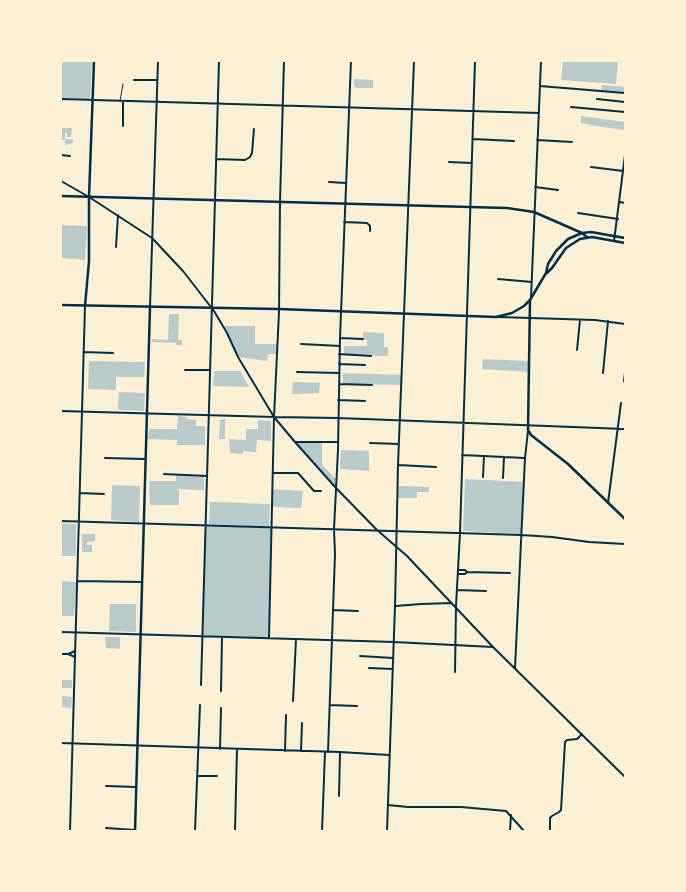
<!DOCTYPE html>
<style>
body{margin:0}
#map{position:relative;width:686px;height:892px;overflow:hidden;background:#fdf0d5;font-family:"DejaVu Sans",sans-serif}
canvas{display:block}
.frame{position:absolute;inset:0;border:62px solid #fdf0d5;pointer-events:none}
</style>
<div id="map">
<canvas width="686" height="892"></canvas>
<div class="frame"></div>
</div>
<script>
const g = document.querySelector('canvas').getContext('2d');
g.lineJoin = 'round';
function fill(path, color) { g.fillStyle = color; g.fill(path, 'evenodd'); }
const shape = rows => new Path2D(rows.map(r => 'M' + r).join(''));
function strokePath(path, color, width, dash) { g.strokeStyle = color; g.lineWidth = width; g.lineCap = dash ? 'butt' : 'round'; g.setLineDash(dash || []); g.stroke(path); }
const green = shape([
 [61,61,92,61,90,99,61,98],
 [563,61,618,61,616,84,561,80],
 [354,79,373,80,373,88,356,88,356,87,354,86],
 [602,85,625,87,625,92,601,90],
 [581,116,625,122,625,130,602,127,581,123],
 [61,128,72,128,71,137,67,137,67,133,65,133,65,139,73,139,73,143,65,145,65,140,61,140],
 [61,225,87,226,85,260,61,258],
 [169,314,179,314,178,340,182,340,182,345,176,345,176,343,152,342,152,339,168,340],
 [223,326,255,326,255,344,277,344,277,354,268,354,267,361,238,357],
 [363,332,384,333,384,347,388,347,388,356,344,355,344,346,367,346,367,340,363,339],
 [483,359,529,361,529,372,482,369],
 [89,361,145,362,144,377,116,377,116,390,88,389],
 [214,371,240,371,249,387,213,386],
 [343,373,402,375,402,385,343,384],
 [293,382,320,383,319,393,292,394],
 [119,392,145,393,144,411,118,410],
 [178,416,186,417,187,419,196,420,196,426,205,426,205,445,177,445,177,440,148,439,149,429,177,429],
 [225,419,225,439,219,439,220,420],
 [258,420,271,421,271,441,257,440,256,452,243,451,243,454,230,453,229,439,246,440,246,429,258,429],
 [295,442,322,442,322,465,336,479,336,488],
 [341,450,369,451,369,471,340,469],
 [176,475,204,477,204,490,176,489,179,490,179,505,150,505,149,481,176,481],
 [465,479,524,482,522,534,463,531],
 [112,485,140,486,139,522,111,520],
 [398,486,429,487,429,492,417,492,417,498,398,498],
 [273,489,303,491,301,508,273,507],
 [210,502,270,504,269,527,209,524],
 [61,523,76,524,76,556,61,556],
 [205,526,272,528,269,638,202,636],
 [82,534,95,534,95,541,87,542,87,545,92,545,92,552,82,552],
 [61,581,77,582,74,616,61,616],
 [110,604,136,604,136,632,109,631],
 [105,637,120,637,120,649,106,648],
 [61,680,72,680,72,688,62,688,62,696,72,697,71,708,61,707]
]);
const service = shape([
 [120,101,123,84]
]);
const minor = shape([
 [134,80,157,80],
 [540,86,625,93],
 [61,99,539,113],
 [597,99,625,102],
 [571,107,625,112],
 [123,126,123,102],
 [473,139,514,141],
 [537,140,572,142],
 [61,155,70,156],
 [216,159,245,160,250,157,252,153,254,129],
 [449,162,472,163],
 [591,167,623,171],
 [61,181,89,197,152,238,183,271,214,311,227,333,238,357,274,417,295,442,336,488,377,530,407,556,493,647,625,777],
 [329,182,346,183],
 [535,187,558,190],
 [620,202,625,203],
 [578,213,618,219],
 [344,222,367,223,370,226,370,231],
 [614,241,625,155],
 [116,247,118,215],
 [498,279,532,282],
 [531,298,541,61],
 [150,307,158,61],
 [498,317,595,320,625,324],
 [340,338,363,339],
 [301,344,340,346],
 [577,350,580,320],
 [84,352,113,353],
 [339,354,371,356],
 [339,364,365,365],
 [185,370,210,370],
 [297,372,339,373],
 [603,373,608,321],
 [624,381,625,372],
 [339,384,372,385],
 [338,400,365,401],
 [61,411,274,417,338,418,625,429],
 [295,442,337,442],
 [370,443,399,444],
 [462,455,525,458],
 [105,458,145,459],
 [398,465,436,467],
 [274,473,298,473,314,491,321,491],
 [164,474,207,476],
 [483,477,484,456],
 [503,478,504,457],
 [80,493,104,494],
 [608,503,621,403],
 [61,521,522,535,552,537,589,542,625,544],
 [458,570,465,570,467,572,510,573],
 [458,574,465,574,467,572],
 [77,581,142,582],
 [457,590,486,591],
 [396,606,421,604,452,603],
 [333,610,358,611],
 [61,632,394,642,493,647],
 [269,638,274,417,279,312,280,202,284,61],
 [61,654,68,654,75,651],
 [68,654,75,657],
 [360,656,393,658],
 [369,668,393,669],
 [515,668,525,458,528,431],
 [455,672,456,606,460,533,475,61],
 [201,685,219,61],
 [221,691,222,637],
 [293,701,296,639],
 [330,705,357,706],
 [61,743,340,752,389,755],
 [220,749,221,708],
 [285,751,286,715],
 [301,751,302,723],
 [328,752,335,554,334,529,338,450,340,338,351,61],
 [198,776,217,776],
 [106,786,136,787],
 [339,796,340,752],
 [388,805,408,807,461,807,506,811,524,831],
 [106,828,135,830],
 [70,831,85,306],
 [195,831,200,705],
 [235,831,237,749],
 [322,831,325,752],
 [387,831,395,606,398,465,414,61],
 [510,831,511,815],
 [550,831,550,818,552,816,559,812,561,810,565,742,567,740,577,739,582,734]
]);
const tertiary = shape([
 [530,300,528,430,531,435,568,464,625,519],
 [85,306,89,261,89,197,94,61]
]);
const secondary = shape([
 [61,196,507,208,534,212,582,233,587,237],
 [547,273,552,268,566,248,580,239,592,237,625,243],
 [61,305,279,309,496,317,512,313,524,306,530,300,546,273,548,264,556,251,568,239,582,233,591,232,625,238],
 [135,831,150,307]
]);
fill(green, '#b9caca');
strokePath(service, '#003049', 1);
strokePath(minor, '#003049', 2);
strokePath(tertiary, '#003049', 2.5);
strokePath(secondary, '#003049', 2.5);
</script>
